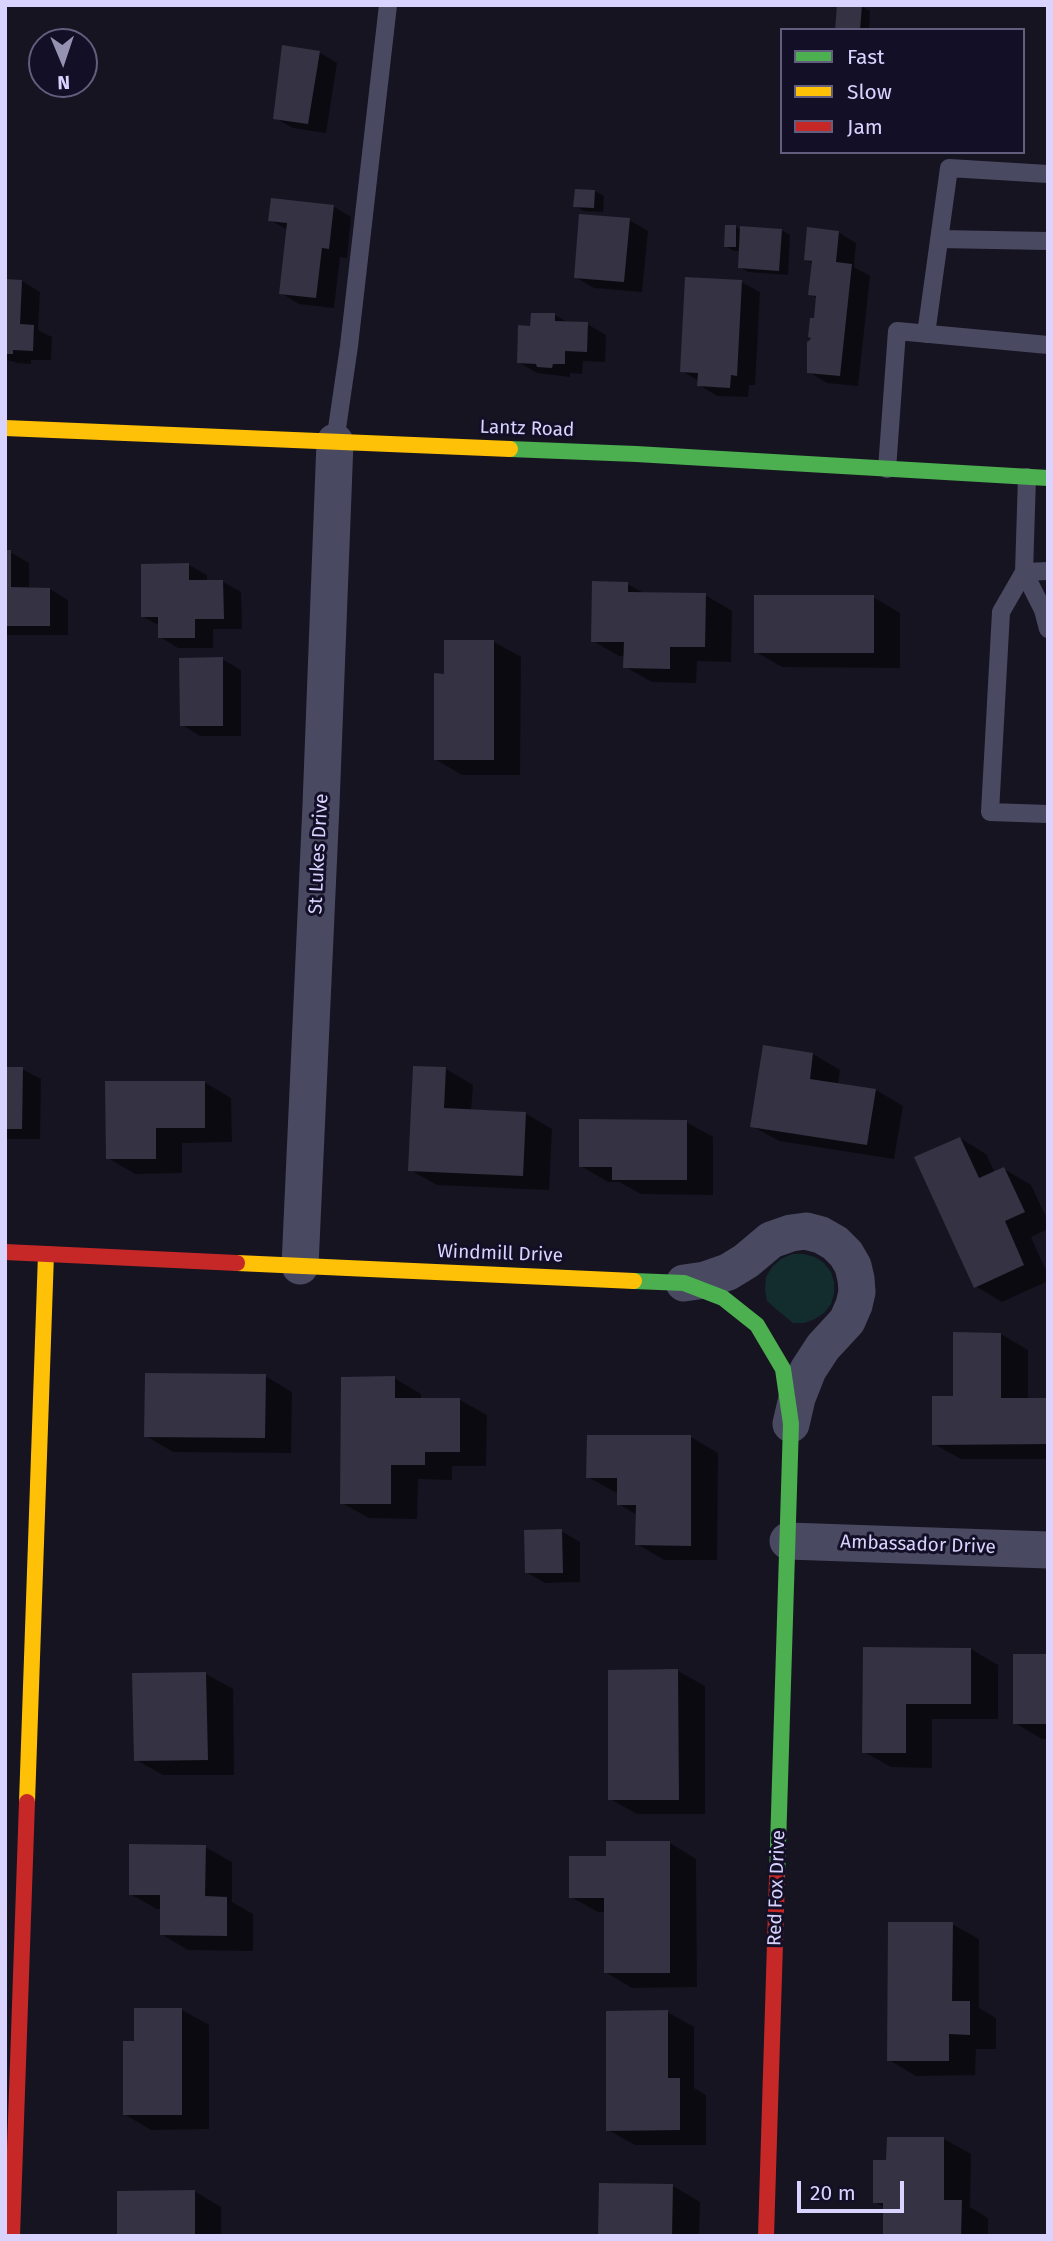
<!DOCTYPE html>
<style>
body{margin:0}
#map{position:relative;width:1053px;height:2241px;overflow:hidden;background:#161421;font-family:"Fira Sans",sans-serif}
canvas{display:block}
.frame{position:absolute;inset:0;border:7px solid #d9d4ff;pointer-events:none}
.legend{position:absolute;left:780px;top:28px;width:245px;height:126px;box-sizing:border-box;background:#130f26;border:2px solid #625e7d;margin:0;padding:9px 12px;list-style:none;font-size:21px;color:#d9d4ff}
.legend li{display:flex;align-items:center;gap:14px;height:35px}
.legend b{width:35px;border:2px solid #625e7d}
.north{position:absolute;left:28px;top:28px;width:70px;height:70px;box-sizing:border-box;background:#130f26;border:2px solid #625e7d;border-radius:50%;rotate:178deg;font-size:19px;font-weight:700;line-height:28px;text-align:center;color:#d9d4ff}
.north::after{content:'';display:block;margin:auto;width:24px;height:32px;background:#9591b1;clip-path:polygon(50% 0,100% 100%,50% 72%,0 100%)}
.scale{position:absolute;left:797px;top:2181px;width:107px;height:32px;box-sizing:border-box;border:4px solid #d9d4ff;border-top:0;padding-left:9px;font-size:21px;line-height:24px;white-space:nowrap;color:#d9d4ff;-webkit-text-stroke:5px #130f26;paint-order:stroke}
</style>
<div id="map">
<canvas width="1053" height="2241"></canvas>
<div class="frame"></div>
<ul class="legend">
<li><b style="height:9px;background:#4caf50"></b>Fast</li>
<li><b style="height:9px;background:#ffc107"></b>Slow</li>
<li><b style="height:9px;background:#c62828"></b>Jam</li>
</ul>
<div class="north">N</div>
<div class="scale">20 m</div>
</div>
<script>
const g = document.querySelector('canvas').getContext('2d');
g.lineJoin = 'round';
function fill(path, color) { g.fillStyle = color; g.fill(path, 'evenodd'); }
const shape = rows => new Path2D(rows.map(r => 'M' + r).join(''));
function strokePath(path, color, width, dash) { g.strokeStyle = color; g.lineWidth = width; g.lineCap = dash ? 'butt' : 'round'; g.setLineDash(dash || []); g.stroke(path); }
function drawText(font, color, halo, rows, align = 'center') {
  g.font = font + ' "Fira Sans",sans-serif'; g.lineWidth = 6; g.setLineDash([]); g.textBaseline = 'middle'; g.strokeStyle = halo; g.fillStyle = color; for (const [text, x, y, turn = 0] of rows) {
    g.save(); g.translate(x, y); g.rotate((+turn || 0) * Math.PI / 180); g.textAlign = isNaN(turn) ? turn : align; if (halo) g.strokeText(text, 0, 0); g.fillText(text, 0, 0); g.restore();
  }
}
const green = shape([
 [792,1254,804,1254,815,1257,824,1263,831,1272,834,1282,834,1294,831,1304,824,1313,815,1319,804,1323,793,1323,776,1309,767,1301,765,1290,766,1277,772,1267,781,1259]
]);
const shadow = shape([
 [861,6,870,11,869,30,836,30],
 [319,52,337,63,326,133,293,128,275,118],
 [595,191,604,196,603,212,584,211,575,206],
 [333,206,351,217,347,258,340,257,334,308,299,304,281,293,288,230,270,220],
 [629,220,648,231,642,292,594,288,575,277],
 [736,227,742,231,781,230,790,235,788,275,748,272,739,267,740,251,734,251,725,246],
 [838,232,856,243,854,267,870,276,858,386,827,383,809,372,817,298,810,294,813,264,806,259],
 [5,280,22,281,40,292,38,330,52,337,51,360,31,360,31,364,17,363,5,359],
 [741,282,760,292,755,385,749,385,748,397,717,396,699,385,699,381,682,371],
 [555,315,569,323,587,324,606,335,605,362,583,361,582,374,570,373,570,377,537,373,518,362],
 [5,552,10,552,29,563,29,589,50,589,68,600,68,635,5,635],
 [189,565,207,575,207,582,223,582,241,592,242,629,213,629,213,648,178,648,160,637,160,626,142,616],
 [627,584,646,594,705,595,732,611,731,662,697,661,696,683,652,682,625,667,625,656,619,656,593,641],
 [873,597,900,613,900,668,782,667,756,652],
 [494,642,521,657,520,775,462,775,435,759,445,675],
 [222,659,241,670,241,736,200,736,182,725],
 [813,1054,840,1070,838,1085,876,1090,903,1106,894,1159,779,1141,752,1126],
 [5,1069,22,1069,41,1079,40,1139,7,1139,7,1152,5,1152],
 [446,1069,473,1085,471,1111,525,1113,552,1129,549,1190,437,1185,410,1170],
 [204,1082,231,1098,232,1142,182,1143,182,1173,135,1174,108,1158],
 [686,1122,713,1137,713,1195,641,1194,619,1182,608,1182,581,1166],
 [960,1138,986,1154,995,1173,1004,1169,1031,1185,1048,1221,1048,1229,1031,1237,1048,1275,1048,1281,1002,1302,975,1286],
 [955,1334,1001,1334,1028,1350,1028,1400,1048,1401,1048,1459,961,1459,934,1444,955,1398],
 [265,1376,292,1392,291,1453,173,1452,146,1436],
 [394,1378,421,1394,421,1400,460,1400,487,1415,486,1466,452,1466,452,1480,418,1479,417,1519,369,1518,342,1503],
 [691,1437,718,1453,717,1560,664,1560,637,1544,637,1515,619,1504,619,1492,615,1492,588,1477],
 [561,1531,580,1542,580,1582,545,1583,526,1572],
 [865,1649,971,1649,998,1665,998,1719,932,1719,932,1768,891,1767,864,1752],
 [1048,1656,1048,1739,1042,1739,1015,1723],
 [678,1671,705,1686,705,1814,637,1814,610,1799],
 [206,1674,233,1689,234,1775,163,1775,136,1760],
 [670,1843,696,1859,697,1987,632,1988,605,1972,606,1912,598,1912,571,1897,608,1858],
 [205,1847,232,1862,232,1902,253,1914,253,1951,188,1950,161,1934,161,1909,157,1909,130,1894],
 [952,1924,979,1939,979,2008,996,2018,996,2049,976,2049,975,2075,916,2076,889,2060],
 [182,2010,209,2025,209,2129,151,2130,124,2114,136,2043],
 [667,2012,694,2027,694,2088,706,2095,706,2145,635,2145,608,2130],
 [944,2139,971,2154,970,2207,988,2218,988,2236,884,2236,885,2208,875,2202,888,2162],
 [673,2186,700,2202,699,2236,599,2236],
 [194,2191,221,2207,221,2236,119,2236]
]);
const building = shape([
 [837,5,862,5,860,30,835,30],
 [282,45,320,51,308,124,273,119],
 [575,189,595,190,594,208,573,207],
 [271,198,334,205,329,249,322,248,316,298,279,294,287,223,268,221],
 [579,214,630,218,624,282,574,278],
 [725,225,736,225,736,247,724,247],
 [740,226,782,229,779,271,738,268],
 [807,227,839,231,836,262,852,264,840,376,807,373,807,342,810,340,811,338,808,337,810,318,814,318,816,296,808,295,812,261,804,260],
 [685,277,742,280,737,376,731,375,730,388,697,386,698,373,680,372],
 [5,279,22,280,20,324,34,325,33,351,13,350,13,354,5,354],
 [531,313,555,313,555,321,588,322,587,352,565,351,565,364,553,364,552,368,537,367,536,364,517,363,518,325,530,326],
 [5,550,11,550,11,587,50,588,50,626,5,626],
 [189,563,189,580,223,580,224,619,195,619,195,638,158,638,158,617,141,617,141,564],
 [592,581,628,582,628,592,706,593,705,647,670,647,670,669,623,668,624,642,591,642],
 [754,595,874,595,874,653,754,653],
 [444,640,494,640,494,760,434,760,434,673,444,674],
 [223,657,223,726,180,726,179,658],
 [763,1045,813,1053,810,1079,876,1089,867,1145,750,1127],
 [413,1066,446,1067,444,1108,526,1112,523,1176,408,1171],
 [5,1067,23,1067,22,1129,5,1129],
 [105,1081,205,1081,205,1128,156,1128,156,1159,106,1159],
 [579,1119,687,1120,687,1180,612,1180,612,1167,579,1167],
 [960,1137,979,1178,1004,1167,1025,1212,1005,1221,1024,1265,974,1288,914,1157],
 [953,1332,1001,1333,1001,1398,1047,1398,1047,1444,932,1445,932,1396,953,1396],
 [145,1373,266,1374,265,1438,144,1437],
 [395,1376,395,1398,460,1398,460,1452,425,1452,425,1465,391,1465,391,1504,340,1504,341,1377],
 [587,1435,691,1435,691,1546,635,1545,636,1505,617,1505,617,1478,586,1478],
 [562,1529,563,1573,525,1573,524,1530],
 [863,1647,971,1648,971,1704,906,1704,906,1753,862,1753],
 [1013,1654,1048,1654,1048,1724,1013,1724],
 [678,1669,679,1800,608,1800,608,1670],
 [206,1672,208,1760,134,1761,132,1673],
 [606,1841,670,1841,670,1973,604,1973,604,1898,569,1898,569,1856,606,1856],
 [129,1844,206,1845,205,1896,227,1897,227,1936,160,1935,160,1895,129,1895],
 [888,1922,953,1922,952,2001,970,2001,970,2035,949,2034,949,2061,887,2061],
 [134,2008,182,2008,182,2115,123,2115,123,2041,134,2041],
 [668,2010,668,2078,680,2078,680,2130,606,2131,606,2011],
 [887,2137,944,2137,944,2200,962,2200,961,2236,883,2236,883,2203,873,2203,873,2160,886,2160],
 [599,2183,673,2184,672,2236,598,2236],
 [195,2190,195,2236,117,2236,117,2191]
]);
const lane = shape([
 [939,239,1048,241],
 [926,334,949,168,1048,174],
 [335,442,349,346,388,5],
 [887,469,897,331,1048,345],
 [1027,477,1024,572,1043,610,1048,629],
 [1024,572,1001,612,990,812,1048,814],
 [1024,572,1048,571]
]);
const street = shape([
 [300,1266,321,805,335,442],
 [684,1283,705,1280,728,1272,746,1261,771,1240,791,1233,806,1231,821,1235,835,1243,846,1254,853,1266,856,1279,857,1292,854,1305,847,1321,823,1347,808,1370,797,1398,791,1424],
 [788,1541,1048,1550]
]);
const fast = shape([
 [510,449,636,454,1048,478],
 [634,1281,684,1283,723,1298,757,1325,783,1369,791,1424,777,1878]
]);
const slow = shape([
 [5,428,510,449],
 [237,1263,634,1281],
 [27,1802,46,1254]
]);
const jam = shape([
 [5,1252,237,1263],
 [12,2236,27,1802],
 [766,2236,777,1878]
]);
const streetNames = [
 ["Lantz Road",527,429,2],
 ["St Lukes Drive",319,854,-87],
 ["Windmill Drive",500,1254,2],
 ["Ambassador Drive",918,1545,2],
 ["Red Fox Drive",777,1888,-88]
];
fill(green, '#132c2d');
fill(shadow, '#0007');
fill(building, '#343243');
strokePath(lane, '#4a4962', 18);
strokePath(street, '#4a4962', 37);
strokePath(fast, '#4caf50', 16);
strokePath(slow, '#ffc107', 16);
strokePath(jam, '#c62828', 16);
drawText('19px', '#d9d4ff', '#130f26', streetNames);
</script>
